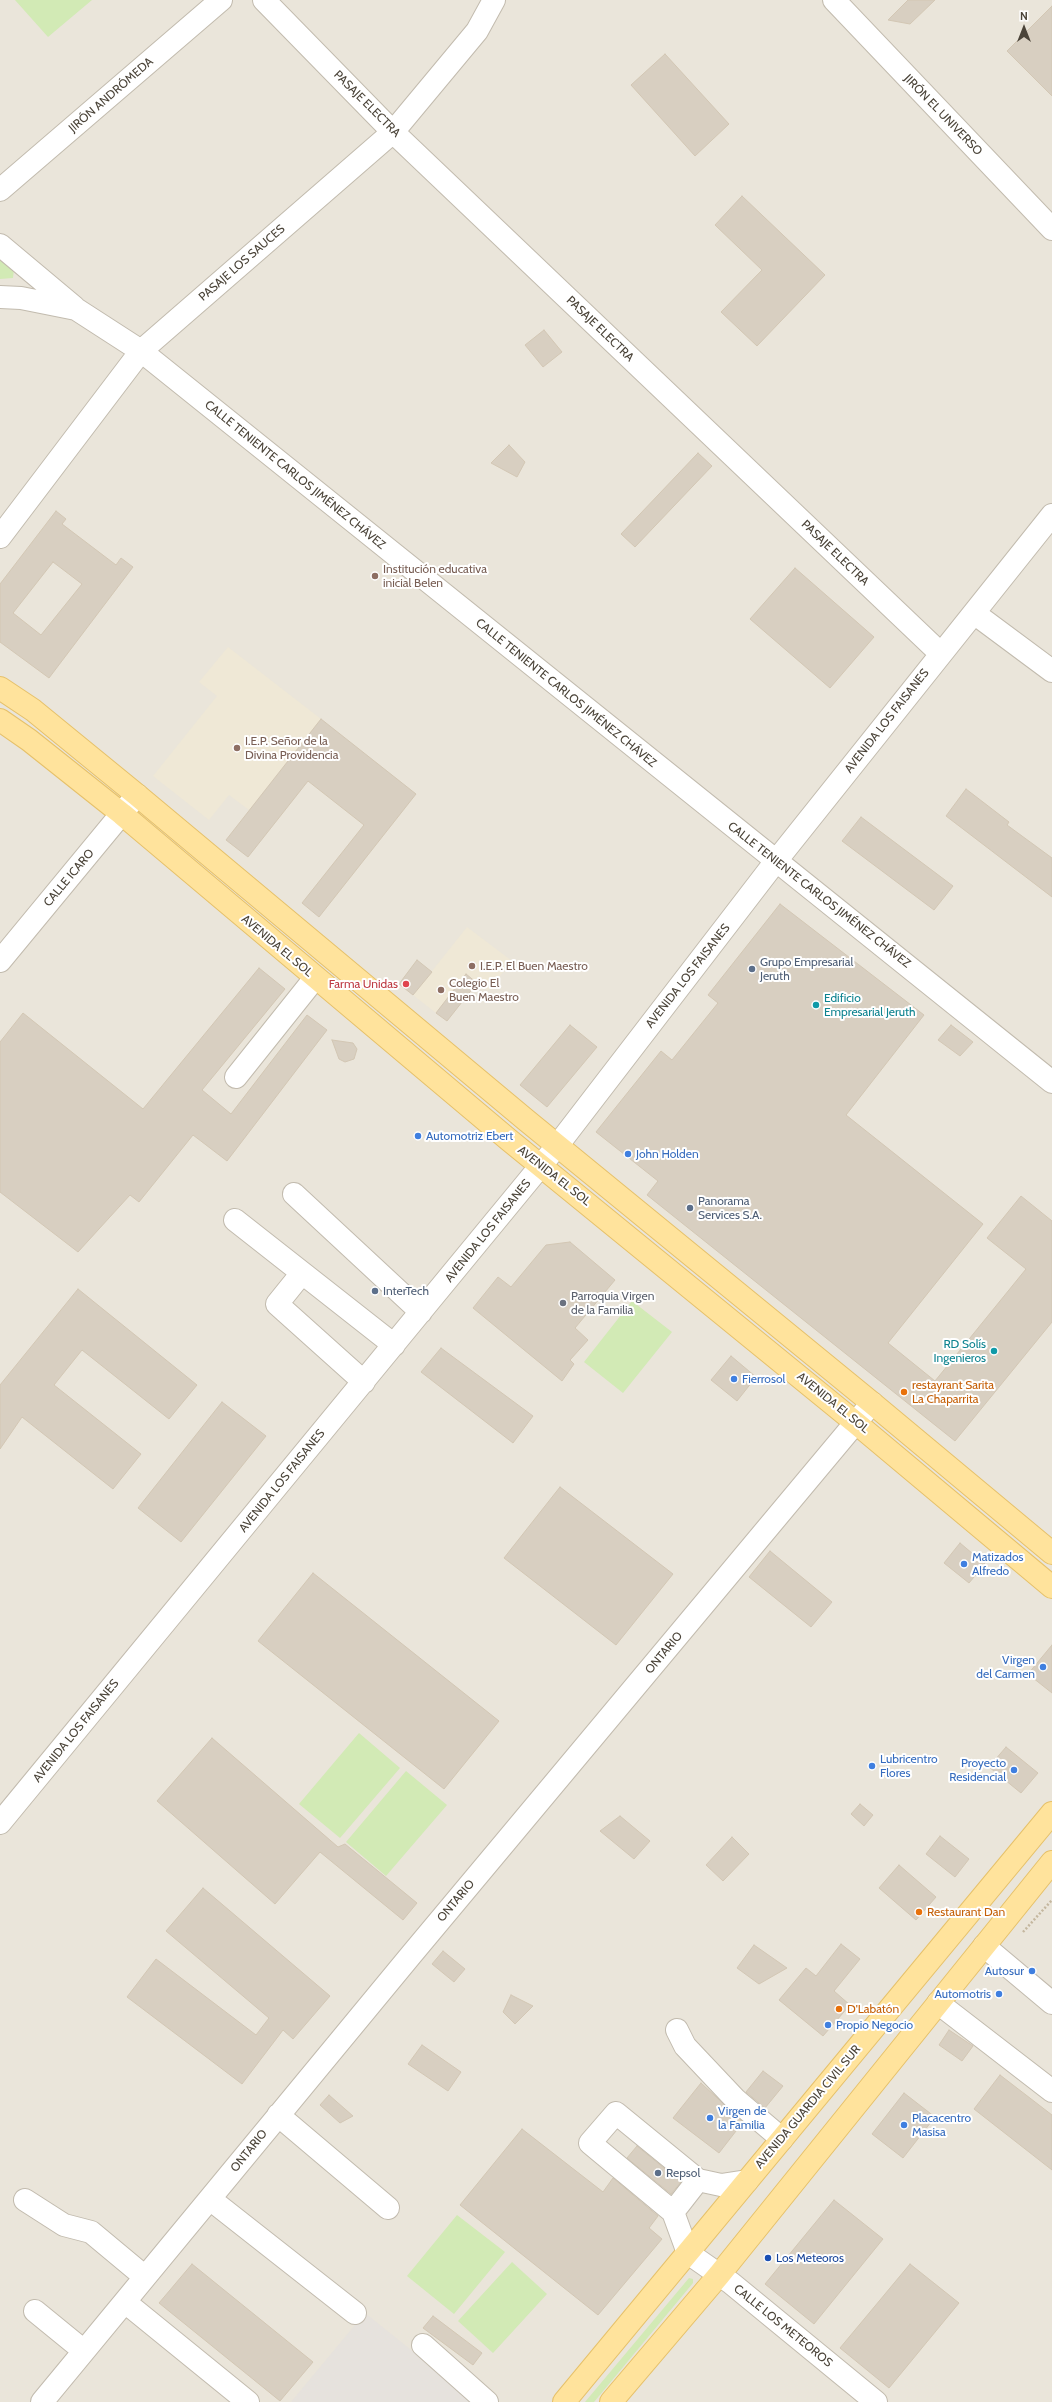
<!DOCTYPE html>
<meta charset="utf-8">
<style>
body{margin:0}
#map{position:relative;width:1052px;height:2402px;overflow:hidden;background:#f6f3ec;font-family:Cabin,sans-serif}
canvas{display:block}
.north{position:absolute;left:1004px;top:8px;width:40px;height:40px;-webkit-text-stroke:3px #fff;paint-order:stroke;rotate:0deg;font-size:11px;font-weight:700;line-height:16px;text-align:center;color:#4b4439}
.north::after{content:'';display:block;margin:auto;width:14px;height:18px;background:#4b4439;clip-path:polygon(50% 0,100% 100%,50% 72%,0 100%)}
</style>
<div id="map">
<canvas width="1052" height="2402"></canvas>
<div class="north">N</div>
</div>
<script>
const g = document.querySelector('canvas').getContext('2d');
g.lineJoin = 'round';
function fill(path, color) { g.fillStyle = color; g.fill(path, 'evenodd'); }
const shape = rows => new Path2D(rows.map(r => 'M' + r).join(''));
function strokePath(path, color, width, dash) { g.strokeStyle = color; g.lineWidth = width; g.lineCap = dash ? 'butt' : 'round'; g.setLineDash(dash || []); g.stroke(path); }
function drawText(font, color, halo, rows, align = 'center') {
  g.font = font + ' Cabin,sans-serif'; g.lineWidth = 4; g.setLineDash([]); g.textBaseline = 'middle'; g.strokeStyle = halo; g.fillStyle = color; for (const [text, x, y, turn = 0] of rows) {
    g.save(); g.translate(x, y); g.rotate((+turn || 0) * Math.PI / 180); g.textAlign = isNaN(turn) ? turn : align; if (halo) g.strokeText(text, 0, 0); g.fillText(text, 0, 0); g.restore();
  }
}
const residential = shape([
 [0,0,1052,0,1052,2402,0,2402]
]);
const industrial = shape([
 [365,2313,476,2402,291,2402]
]);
const education = shape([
 [228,647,321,719,249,810,229,795,209,820,153,776,217,696,199,682],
 [467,927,512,961,488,991,466,974,436,1013,413,995]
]);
const green = shape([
 [15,0,92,0,48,37],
 [0,257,14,269,13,278,0,279],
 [632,1301,672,1332,623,1393,584,1362],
 [359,1733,400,1768,340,1838,299,1804],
 [406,1771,447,1805,386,1876,346,1842],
 [457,2215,505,2252,454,2314,407,2276],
 [512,2262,547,2294,493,2353,458,2321],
 [689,2278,693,2279,693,2283,594,2402,585,2402]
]);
const building = shape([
 [908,0,935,0,910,24,888,20,908,0],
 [1052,6,1052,96,1007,51,1052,6],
 [665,54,729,124,695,156,631,85,665,54],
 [742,196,825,275,757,346,721,312,762,270,715,225,742,196],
 [544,330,562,352,543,367,525,345,544,330],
 [509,445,525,462,517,477,491,463,509,445],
 [698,453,712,466,635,547,621,534,698,453],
 [56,511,66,519,62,524,116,565,121,558,133,567,49,678,0,642,0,584,56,511],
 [53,562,82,584,41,635,13,613,53,562],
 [795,568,874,637,830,688,750,619,795,568],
 [321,719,416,794,319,917,302,903,364,825,308,781,248,857,226,840,321,719],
 [966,789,1009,822,1007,825,1052,858,1052,897,946,816,966,789],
 [861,817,953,886,934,910,842,841,861,817],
 [780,904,924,1015,846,1115,983,1224,888,1343,935,1381,1026,1269,987,1238,1021,1196,1052,1221,1052,1322,955,1441,647,1195,658,1181,596,1132,661,1051,672,1060,718,1003,708,995,780,904],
 [417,960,432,972,413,995,399,984,417,960],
 [259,968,285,989,202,1090,231,1114,307,1015,327,1030,227,1161,193,1135,139,1202,130,1195,78,1252,0,1192,0,1042,23,1013,143,1109,259,968],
 [466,974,477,983,447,1021,436,1013,466,974],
 [570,1025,597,1047,547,1107,520,1085,570,1025],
 [951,1025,973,1042,960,1056,938,1040,951,1025],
 [332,1040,353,1043,357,1049,354,1059,345,1062,339,1059,332,1040],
 [570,1242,615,1280,575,1328,588,1340,570,1360,574,1364,562,1381,473,1308,498,1277,511,1287,546,1245,570,1242],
 [78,1289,197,1385,169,1419,82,1350,54,1385,141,1454,113,1489,22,1417,0,1449,0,1385,78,1289],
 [441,1348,533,1416,513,1443,421,1372,441,1348],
 [731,1356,756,1377,737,1401,711,1380,731,1356],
 [222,1402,266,1436,181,1542,138,1508,222,1402],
 [560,1487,673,1574,616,1645,504,1558,560,1487],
 [960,1543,985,1564,969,1583,944,1563,960,1543],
 [770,1551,832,1602,811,1627,749,1577,770,1551],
 [313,1573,499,1721,444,1789,258,1641,313,1573],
 [1052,1645,1052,1693,1028,1674,1052,1645],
 [212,1738,338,1847,345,1844,417,1903,403,1920,320,1852,275,1904,157,1801,212,1738],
 [1006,1747,1038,1773,1021,1793,989,1767,1006,1747],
 [860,1804,873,1815,864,1826,851,1814,860,1804],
 [620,1816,650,1841,634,1859,600,1831,620,1816],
 [940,1836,969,1859,955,1877,926,1854,940,1836],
 [732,1837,749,1854,723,1881,706,1865,732,1837],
 [899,1865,936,1897,916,1920,879,1888,899,1865],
 [203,1888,330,1996,293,2039,283,2030,242,2084,127,1997,156,1959,256,2035,269,2018,166,1931,203,1888],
 [841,1944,860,1959,834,1991,850,2005,823,2036,779,2000,806,1968,816,1976,841,1944],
 [754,1945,787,1968,759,1984,737,1968,754,1945],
 [443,1951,465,1969,454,1982,432,1964,443,1951],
 [511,1995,533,2006,515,2024,503,2012,511,1995],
 [949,2030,973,2046,962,2061,939,2045,949,2030],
 [422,2045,461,2072,448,2091,408,2064,422,2045],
 [763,2071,783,2086,765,2108,746,2092,763,2071],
 [1000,2075,1052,2115,1052,2170,974,2109,1000,2075],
 [701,2083,743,2122,719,2153,673,2118,701,2083],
 [904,2093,935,2117,903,2158,872,2134,904,2093],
 [329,2095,353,2116,340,2123,320,2105,329,2095],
 [522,2129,603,2192,613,2178,658,2216,649,2228,662,2239,598,2315,460,2205,522,2129],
 [637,2146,681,2182,671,2194,627,2158,637,2146],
 [834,2200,883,2239,814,2324,765,2284,834,2200],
 [192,2264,313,2362,280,2401,159,2303,192,2264],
 [910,2264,959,2303,889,2388,840,2348,910,2264],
 [433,2316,482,2353,473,2365,423,2328,433,2316]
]);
const path = shape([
 [1023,1932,1052,1900]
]);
const minor = shape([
 [264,0,393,132,941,654],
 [834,0,1052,229],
 [0,190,221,0],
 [0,245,74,307],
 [0,297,21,298,76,309,141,351,1052,1082],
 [0,537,141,351,393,132,477,31,494,0],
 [974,613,1052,671],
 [0,961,137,795],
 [236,1077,315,978],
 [294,1194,421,1312],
 [235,1220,394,1345],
 [302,1273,277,1304,364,1382],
 [0,1823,557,1146,776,861,1052,515],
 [984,1946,1052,2003],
 [938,2003,1052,2091],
 [677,2030,685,2046,736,2100,782,2139],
 [278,2115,388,2208],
 [747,2181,721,2185,698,2180,616,2113,590,2143,673,2212,688,2253,731,2283,876,2402],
 [210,2199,355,2313],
 [25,2200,64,2225,91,2232,145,2277],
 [673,2212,698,2180],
 [125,2302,248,2402],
 [35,2311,84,2351],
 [423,2345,487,2402],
 [42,2402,411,1955,872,1403]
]);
const major = shape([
 [0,688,33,710,137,795,526,1120,872,1403,1052,1553],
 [0,720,29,740,122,814,509,1140,856,1423,1052,1587],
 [564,2402,1052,1813],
 [611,2402,719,2275,1052,1862]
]);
const markers = [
 [375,576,4,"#8d6e63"],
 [237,748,4,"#8d6e63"],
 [472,966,4,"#8d6e63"],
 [752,969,4,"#5c6f8a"],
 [406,984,4,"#e0444e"],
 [441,990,4,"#8d6e63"],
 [816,1005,4,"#0f9aa8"],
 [418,1136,4,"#3f7fe0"],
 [628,1154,4,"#3f7fe0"],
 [690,1208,4,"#5c6f8a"],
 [375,1291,4,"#5c6f8a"],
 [563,1303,4,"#6b7280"],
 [994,1351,4,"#0f9aa8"],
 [734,1379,4,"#3f7fe0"],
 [904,1392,4,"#e8710a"],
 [964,1564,4,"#3f7fe0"],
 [1043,1667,4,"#3f7fe0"],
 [872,1766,4,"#3f7fe0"],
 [1014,1770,4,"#3f7fe0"],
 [919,1912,4,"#e8710a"],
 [1032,1971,4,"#3f7fe0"],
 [999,1994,4,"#3f7fe0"],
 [839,2009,4,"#e8710a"],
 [828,2025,4,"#3f7fe0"],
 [710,2118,4,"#3f7fe0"],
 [904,2125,4,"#3f7fe0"],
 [658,2173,4,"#5c6f8a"],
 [768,2258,4,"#1a4fb4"]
];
const streetNames = [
 ["JIRÓN ANDRÓMEDA",111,95,-41],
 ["PASAJE ELECTRA",367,104,45],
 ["JIRÓN EL UNIVERSO",943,115,46],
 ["PASAJE LOS SAUCES",242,263,-41],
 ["PASAJE ELECTRA",600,329,44],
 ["CALLE TENIENTE CARLOS JIMÉNEZ CHÁVEZ",295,475,39],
 ["PASAJE ELECTRA",835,553,44],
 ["CALLE TENIENTE CARLOS JIMÉNEZ CHÁVEZ",566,693,39],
 ["AVENIDA LOS FAISANES",887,721,-52],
 ["CALLE ICARO",69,878,-50],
 ["CALLE TENIENTE CARLOS JIMÉNEZ CHÁVEZ",819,895,38],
 ["AVENIDA EL SOL",277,946,40],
 ["AVENIDA LOS FAISANES",688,976,-52],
 ["AVENIDA EL SOL",554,1176,38],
 ["AVENIDA LOS FAISANES",488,1231,-51],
 ["AVENIDA EL SOL",833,1403,39],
 ["AVENIDA LOS FAISANES",282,1481,-51],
 ["ONTARIO",664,1653,-50],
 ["AVENIDA LOS FAISANES",76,1731,-51],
 ["ONTARIO",456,1901,-50],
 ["AVENIDA GUARDIA CIVIL SUR",808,2107,-50],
 ["ONTARIO",249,2151,-51],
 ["CALLE LOS METEOROS",783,2326,39]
];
const educationNames = [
 ["Institución educativa",383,569],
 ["inicial Belen",383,583],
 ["I.E.P. Señor de la",245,741],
 ["Divina Providencia",245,755],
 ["I.E.P. El Buen Maestro",480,966],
 ["Colegio El",449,983],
 ["Buen Maestro",449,997]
];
const serviceNames = [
 ["Grupo Empresarial",760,962],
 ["Jeruth",760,976],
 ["Panorama",698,1201],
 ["Services S.A.",698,1215],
 ["InterTech",383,1291],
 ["Repsol",666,2173]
];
const healthNames = [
 ["Farma Unidas",398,984]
];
const cultureNames = [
 ["Edificio",824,998],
 ["Empresarial Jeruth",824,1012],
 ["RD Solís",986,1344,"right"],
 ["Ingenieros",986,1358,"right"]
];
const shopNames = [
 ["Automotriz Ebert",426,1136],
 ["John Holden",636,1154],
 ["Fierrosol",742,1379],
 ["Matizados",972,1557],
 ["Alfredo",972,1571],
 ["Virgen",1035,1660,"right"],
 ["del Carmen",1035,1674,"right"],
 ["Lubricentro",880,1759],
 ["Flores",880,1773],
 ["Proyecto",1006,1763,"right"],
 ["Residencial",1006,1777,"right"],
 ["Autosur",1024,1971,"right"],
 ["Automotris",991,1994,"right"],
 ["Propio Negocio",836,2025],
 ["Virgen de",718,2111],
 ["la Familia",718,2125],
 ["Placacentro",912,2118],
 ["Masisa",912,2132]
];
const worshipNames = [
 ["Parroquia Virgen",571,1296],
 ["de la Familia",571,1310]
];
const foodNames = [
 ["restayrant Sarita",912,1385],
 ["La Chaparrita",912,1399],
 ["Restaurant Dan",927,1912],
 ["D'Labatón",847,2009]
];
const transitNames = [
 ["Los Meteoros",776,2258]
];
fill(residential, '#eae5da');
fill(industrial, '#e6e2dd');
fill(education, '#efe8d6');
fill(green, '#d2eab5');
fill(building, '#d8cfc1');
strokePath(building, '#d3c7b4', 1);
strokePath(minor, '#c2bbae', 24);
strokePath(major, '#e6c16a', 24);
strokePath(path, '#c4b79f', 2.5, [2, 2]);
strokePath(minor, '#fff', 22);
strokePath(major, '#ffe39c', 22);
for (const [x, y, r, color] of markers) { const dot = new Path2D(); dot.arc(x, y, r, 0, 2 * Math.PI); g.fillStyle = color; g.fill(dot); strokePath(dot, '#fff', 1.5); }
drawText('12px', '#4b4439', '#fff', streetNames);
drawText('12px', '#785e54', '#fff', educationNames, 'left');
drawText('12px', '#4e5e75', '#fff', serviceNames, 'left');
drawText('12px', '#be3a42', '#fff', healthNames, 'right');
drawText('12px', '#0d838f', '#fff', cultureNames, 'left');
drawText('12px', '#366cbe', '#fff', shopNames, 'left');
drawText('12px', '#5b616d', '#fff', worshipNames, 'left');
drawText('12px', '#c56008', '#fff', foodNames, 'left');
drawText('12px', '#164399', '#fff', transitNames, 'left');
</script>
